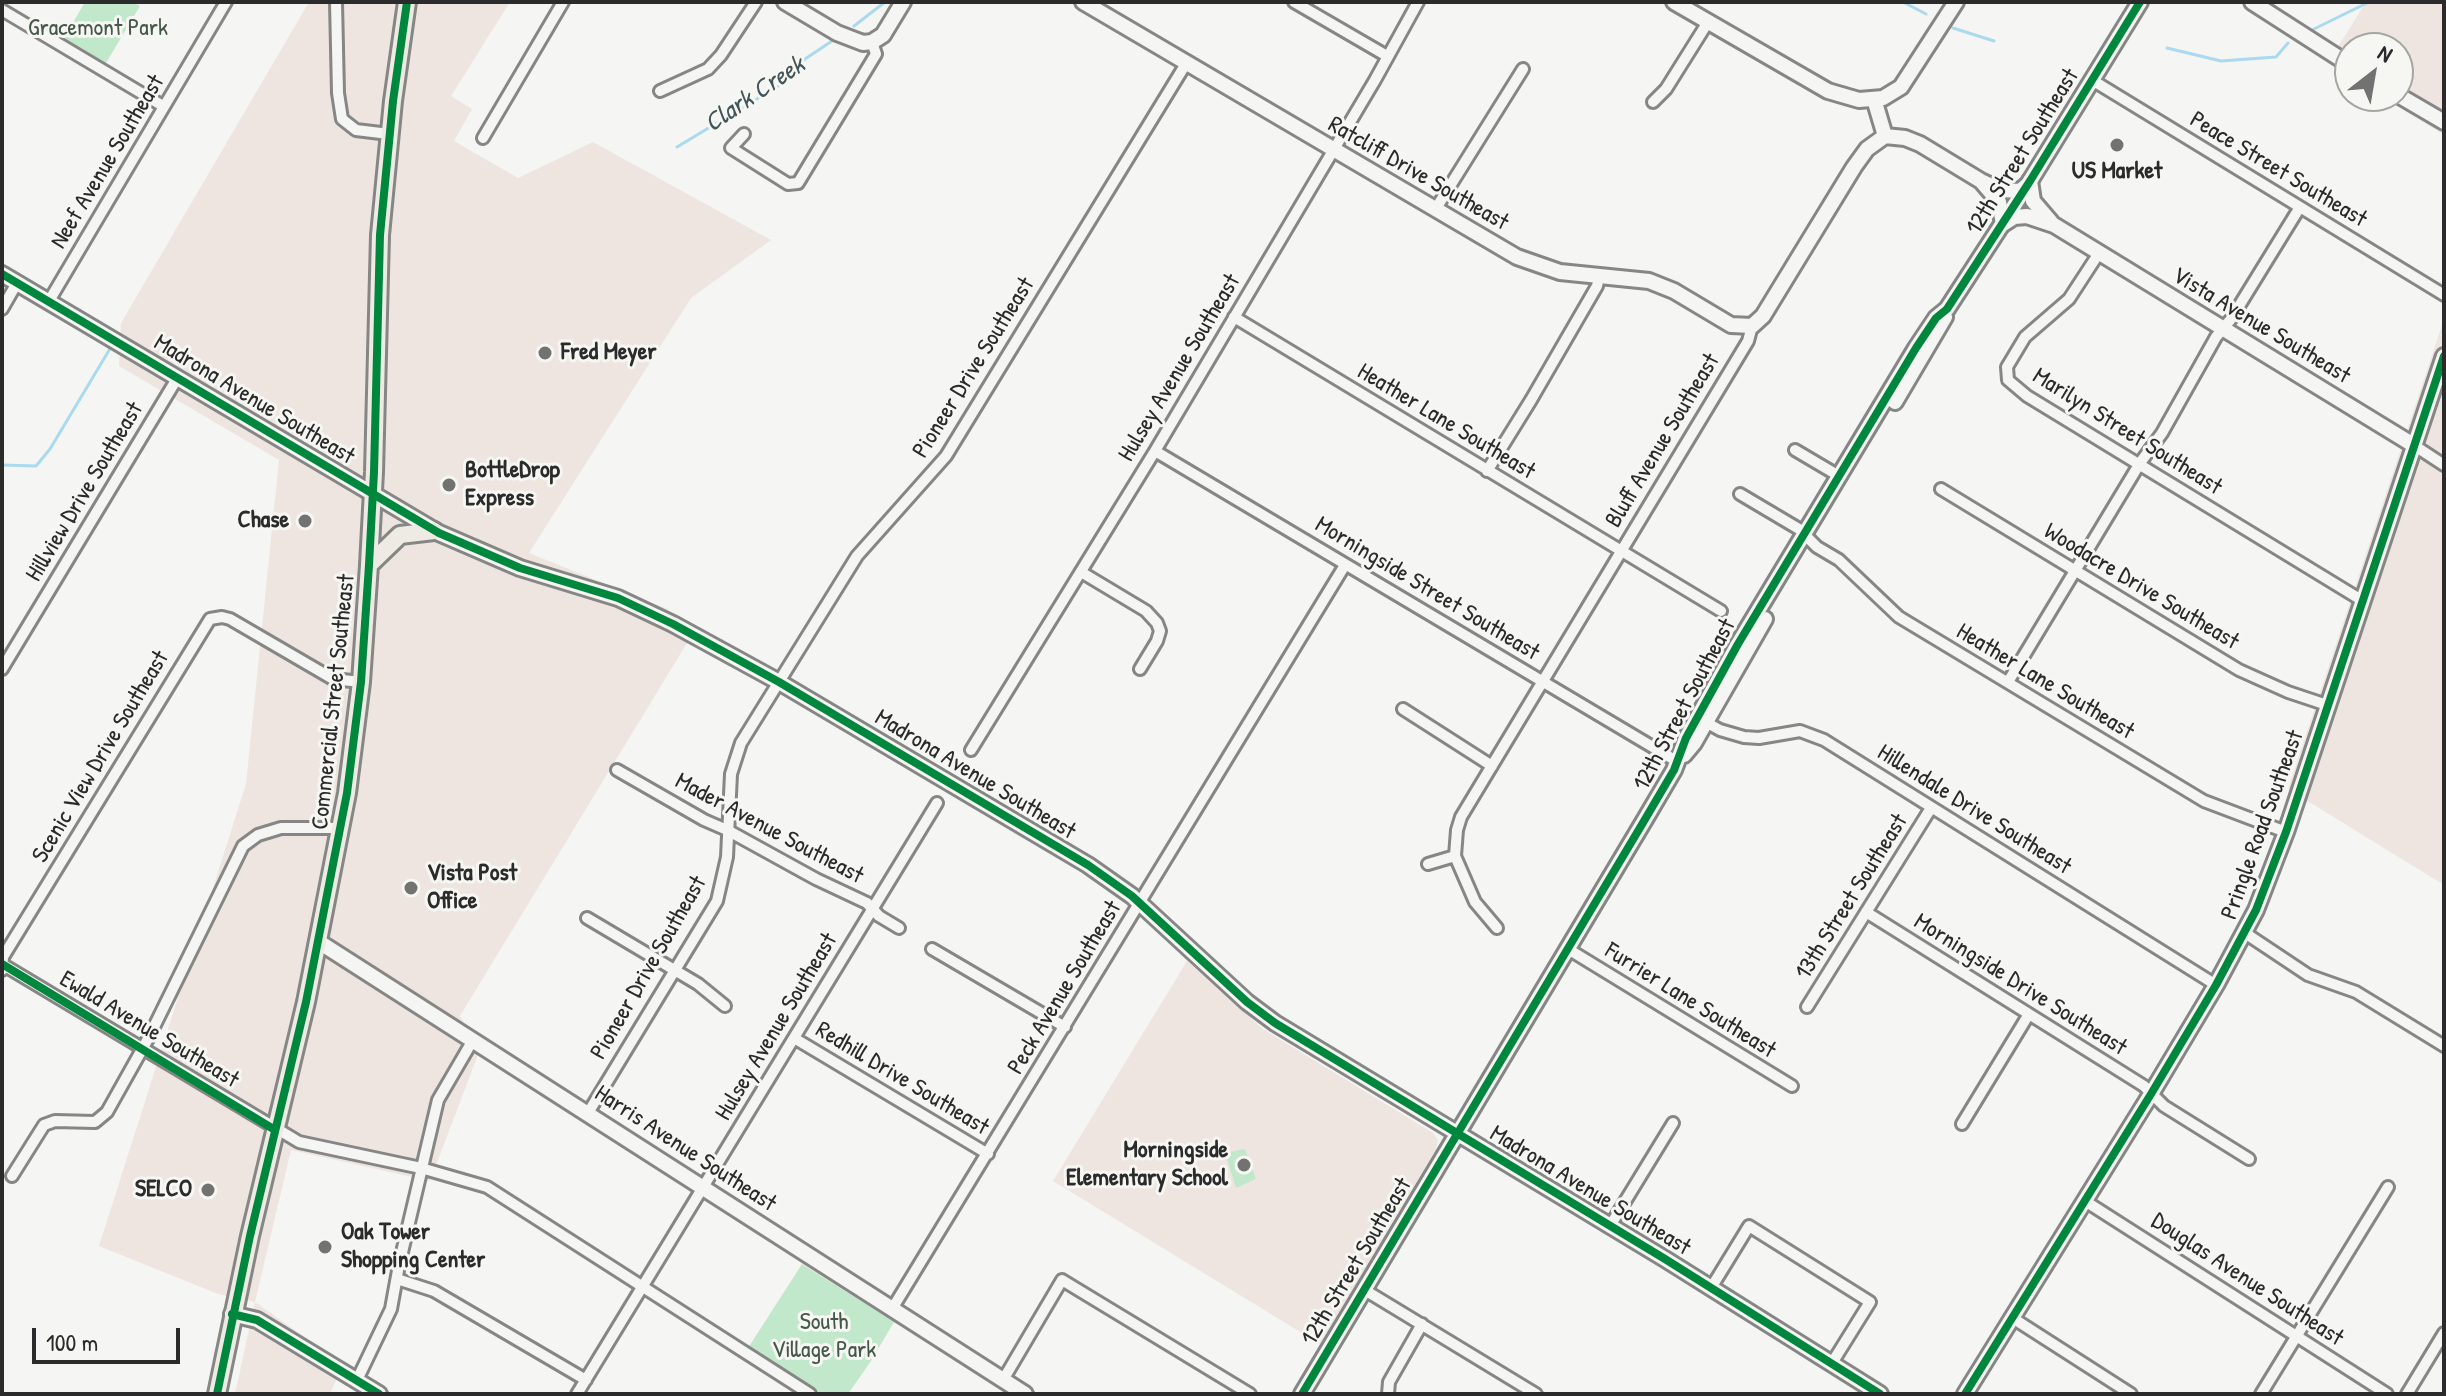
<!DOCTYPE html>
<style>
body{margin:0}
#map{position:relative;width:2446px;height:1396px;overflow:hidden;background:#f5f5f3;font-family:"Patrick Hand",sans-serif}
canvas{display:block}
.frame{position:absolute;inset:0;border:4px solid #2b2b2b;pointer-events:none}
.north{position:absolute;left:2334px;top:32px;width:80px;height:80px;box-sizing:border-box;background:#f6f6f2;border:2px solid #a5a5a2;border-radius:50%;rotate:31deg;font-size:22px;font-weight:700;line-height:32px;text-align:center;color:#2b2b2b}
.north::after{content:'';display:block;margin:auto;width:28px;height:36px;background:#727271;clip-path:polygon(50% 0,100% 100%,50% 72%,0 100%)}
.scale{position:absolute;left:32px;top:1328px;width:148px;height:36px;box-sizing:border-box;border:4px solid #2b2b2b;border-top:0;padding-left:10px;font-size:24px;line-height:28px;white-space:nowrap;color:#2b2b2b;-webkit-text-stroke:6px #f6f6f2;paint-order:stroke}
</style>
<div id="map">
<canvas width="2446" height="1396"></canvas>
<div class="frame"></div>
<div class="north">N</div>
<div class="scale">100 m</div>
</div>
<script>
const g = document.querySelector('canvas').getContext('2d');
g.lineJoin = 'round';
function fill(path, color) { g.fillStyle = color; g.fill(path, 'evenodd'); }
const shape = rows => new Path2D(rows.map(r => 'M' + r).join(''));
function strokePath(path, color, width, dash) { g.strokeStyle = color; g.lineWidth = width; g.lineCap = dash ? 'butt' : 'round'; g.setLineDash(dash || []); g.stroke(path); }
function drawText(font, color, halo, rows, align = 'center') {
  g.font = font + ' "Patrick Hand",sans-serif'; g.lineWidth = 6; g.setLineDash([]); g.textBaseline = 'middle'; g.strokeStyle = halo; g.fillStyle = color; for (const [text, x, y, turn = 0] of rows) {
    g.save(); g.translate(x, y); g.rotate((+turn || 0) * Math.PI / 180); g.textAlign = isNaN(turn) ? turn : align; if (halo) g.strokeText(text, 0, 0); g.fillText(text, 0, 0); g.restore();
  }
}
const built = shape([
 [309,2,510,2,451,96,472,109,454,141,518,178,593,142,771,240,691,298,529,553,668,609,687,643,460,1016,479,1052,430,1181,291,1150,255,1302,343,1364,330,1394,235,1394,255,1302,218,1294,99,1246,246,784,279,460,119,366,121,323],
 [2366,2,2444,2,2444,135,2381,96,2398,96,2398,48,2350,48,2350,77,2328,63],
 [2444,319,2444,885,2288,789],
 [1187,961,1263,1029,1433,1133,1438,1140,1436,1149,1320,1344,1053,1181]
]);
const green = shape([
 [85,2,133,2,140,6,106,63,64,38],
 [1245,1149,1256,1179,1236,1188,1225,1153],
 [802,1264,894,1322,871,1361,848,1394,820,1394,748,1348]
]);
const stream = shape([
 [1903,2,1926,14],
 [854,26,885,2],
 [1953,28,1994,41],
 [2314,29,2369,2],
 [2167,48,2221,61,2276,57,2288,43],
 [677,147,780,85,805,59,832,41],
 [2,465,36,466,50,449,111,347]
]);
const minor = shape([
 [336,2,338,93,342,119,356,130,389,134],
 [1294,2,1387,56],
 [2,10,163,106],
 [2092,80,2444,295],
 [660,91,708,69,721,55,756,2],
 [1653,102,1666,89,1708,22],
 [744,134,731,148,788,184,798,183,876,54,872,42],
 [483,138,563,2],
 [1435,210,1523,69],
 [2099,253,2069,299,2025,337,2007,367,2008,380,2027,396,2363,601],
 [49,301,226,2],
 [2,309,17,283],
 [1234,317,1721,611],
 [2415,446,2444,465],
 [1795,450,1839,476],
 [1155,451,1678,762],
 [1487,471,1531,400,1597,286,1599,277],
 [1941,489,2239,670,2288,692,2327,705],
 [1740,494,1799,529,1817,547,1839,560,1899,617,2204,801,2286,832],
 [1081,572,1146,611,1157,623,1160,631,1157,641,1140,669],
 [2,669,178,377],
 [2008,682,2140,463,2162,433,2216,337,2231,319,2300,207],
 [1403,709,1492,766],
 [1702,720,1720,730,1744,737,1759,738,1800,731,1824,740,2216,985],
 [971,750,1155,451,1375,80,1418,2],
 [617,770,704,820,727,830,816,879,867,903,879,916,899,928],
 [1428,864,1455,856],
 [1866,912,2144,1086,2164,1106,2249,1159],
 [587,918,698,984,725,1006],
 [1497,928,1475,902,1455,856,1457,830,1461,817,1748,341,1752,326],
 [2245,933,2308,975,2356,992,2444,1046],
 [932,949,1065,1027],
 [1568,949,1792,1086],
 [2,964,299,1142,421,1168,487,1187,810,1394],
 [2,970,3,957,210,619,222,617,230,619,333,679,361,682],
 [1807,1007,1931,808],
 [794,1038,988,1154],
 [588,1113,717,901,727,857,731,774,741,743,857,556,946,456,1187,62],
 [1962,1124,2029,1014],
 [12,1176,44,1125,55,1121,95,1122,107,1112,149,1037,243,846,258,835,281,828,341,828],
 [2085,1201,2387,1394],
 [1610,1226,1673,1123],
 [397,1279,434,1291,586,1380],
 [1711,1288,1749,1226,1870,1302,1832,1363],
 [1363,1289,1536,1394],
 [892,1309,1345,565],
 [2011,1317,2131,1394],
 [357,1380,391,1309,399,1265,438,1100,473,1040],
 [1003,1380,1062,1280,1250,1394],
 [577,1394,937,803],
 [1388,1394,1389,1382,1422,1324],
 [2261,1394,2388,1187],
 [2407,1394,2444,1333]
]);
const tertiary = shape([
 [785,2,837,33,863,43,872,42,883,35,903,2],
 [1083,2,1517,257,1560,272,1649,281,1674,291,1731,325,1752,326,1763,316,1854,167,1867,149,1885,136],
 [2252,2,2350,65],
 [2398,95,2444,122],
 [1874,99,1885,136],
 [1885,136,1905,138,1920,144,1981,181,2000,190,2020,191,2027,185],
 [1981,181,1999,202,2003,224,2014,217,2027,216,2054,225,2415,446],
 [2030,181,2033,201,2051,222],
 [319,942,1025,1394],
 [232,1314,257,1320,379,1394],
 [1965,1394,2151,1094,2216,985,2256,910,2286,832,2444,356]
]);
const secondary = shape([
 [1674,2,1828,91,1859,100,1883,98,1901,87,1956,2],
 [2,274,439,533,520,568,618,598,673,624,779,682,1088,865,1132,896,1247,1002,1275,1023,1665,1259,1880,1394],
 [1895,402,1945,317],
 [1684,755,1694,743,1765,619],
 [1302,1394,1644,821,1674,770,1686,738,1738,644,1916,348,1936,318,1947,309,2030,181,2140,2]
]);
const primary = shape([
 [369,565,400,535,434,531],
 [217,1394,250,1236,306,1002,347,793,361,682,369,565,374,472,380,235,393,101,407,2]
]);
const cycleway = shape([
 [2,274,439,533,520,568,618,598,673,624,779,682,1088,865,1132,896,1247,1002,1275,1023,1665,1259,1880,1394],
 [2,964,275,1130],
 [232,1314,257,1320,379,1394],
 [217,1394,250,1236,306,1002,347,793,361,682,369,565,374,472,380,235,393,101,407,2],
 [1302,1394,1644,821,1674,770,1686,738,1738,644,1916,348,1936,318,1947,309,2030,181,2140,2],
 [1965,1394,2151,1094,2216,985,2256,910,2286,832,2444,356]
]);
const markers = [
 [2117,145,8,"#727271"],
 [545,353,8,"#727271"],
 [449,485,8,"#727271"],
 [305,521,8,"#727271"],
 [411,888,8,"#727271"],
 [1244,1165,8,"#727271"],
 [208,1190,8,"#727271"],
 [325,1247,8,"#727271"]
];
const parkNames = [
 ["Gracemont Park",98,29],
 ["South",824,1323],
 ["Village Park",824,1351]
];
const streetNames = [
 ["12th Street Southeast",2023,152,-58],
 ["Neef Avenue Southeast",108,162,-59],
 ["Peace Street Southeast",2278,170,31],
 ["Ratcliff Drive Southeast",1418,174,30],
 ["Vista Avenue Southeast",2261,326,31],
 ["Pioneer Drive Southeast",974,368,-58],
 ["Hulsey Avenue Southeast",1180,368,-59],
 ["Madrona Avenue Southeast",254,400,31],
 ["Heather Lane Southeast",1446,422,31],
 ["Marilyn Street Southeast",2127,432,32],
 ["Bluff Avenue Southeast",1663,441,-59],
 ["Hillview Drive Southeast",85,492,-59],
 ["Woodacre Drive Southeast",2141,587,31],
 ["Morningside Street Southeast",1427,589,31],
 ["Heather Lane Southeast",2045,682,31],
 ["Commercial Street Southeast",334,702,-84],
 ["12th Street Southeast",1685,705,-62],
 ["Scenic View Drive Southeast",101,757,-59],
 ["Madrona Avenue Southeast",975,775,31],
 ["Hillendale Drive Southeast",1974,810,32],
 ["Pringle Road Southeast",2263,825,-70],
 ["Mader Avenue Southeast",769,829,28],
 ["13th Street Southeast",1852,897,-58],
 ["Pioneer Drive Southeast",649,968,-60],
 ["Morningside Drive Southeast",2020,985,32],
 ["Peck Avenue Southeast",1065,988,-59],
 ["Furrier Lane Southeast",1690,1001,32],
 ["Hulsey Avenue Southeast",777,1027,-59],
 ["Ewald Avenue Southeast",149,1030,31],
 ["Redhill Drive Southeast",902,1079,31],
 ["Harris Avenue Southeast",685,1149,33],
 ["Madrona Avenue Southeast",1590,1191,31],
 ["12th Street Southeast",1357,1262,-59],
 ["Douglas Avenue Southeast",2247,1280,33]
];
const poiNames = [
 ["US Market",2117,172,"center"],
 ["Fred Meyer",561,353],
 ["BottleDrop",465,471],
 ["Express",465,499],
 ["Chase",289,521,"right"],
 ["Vista Post",427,874],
 ["Office",427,902],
 ["Morningside",1228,1151,"right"],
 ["Elementary School",1228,1179,"right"],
 ["SELCO",192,1190,"right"],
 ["Oak Tower",341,1233],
 ["Shopping Center",341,1261]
];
const waterNames = [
 ["Clark Creek",755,95,-34]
];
fill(built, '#eee5e1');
fill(green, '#c2e8cb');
strokePath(stream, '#abd9ee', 3);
strokePath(minor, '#868685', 16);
strokePath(tertiary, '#868685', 20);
strokePath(secondary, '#868685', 20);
strokePath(primary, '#868685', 22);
strokePath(minor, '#f5f5f3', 10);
strokePath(tertiary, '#f5f5f3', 14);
strokePath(secondary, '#f5f5f3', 14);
strokePath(primary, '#eeebe4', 16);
strokePath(cycleway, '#00873e', 8);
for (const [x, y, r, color] of markers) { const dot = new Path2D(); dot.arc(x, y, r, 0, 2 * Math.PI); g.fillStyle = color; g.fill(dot); strokePath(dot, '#f6f6f2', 3); }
drawText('24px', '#46584b', '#f6f6f2', parkNames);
drawText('24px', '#2b2b2b', '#f6f6f2', streetNames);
drawText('bold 24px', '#2b2b2b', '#f6f6f2', poiNames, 'left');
drawText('italic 26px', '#43545b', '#f6f6f2', waterNames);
</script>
